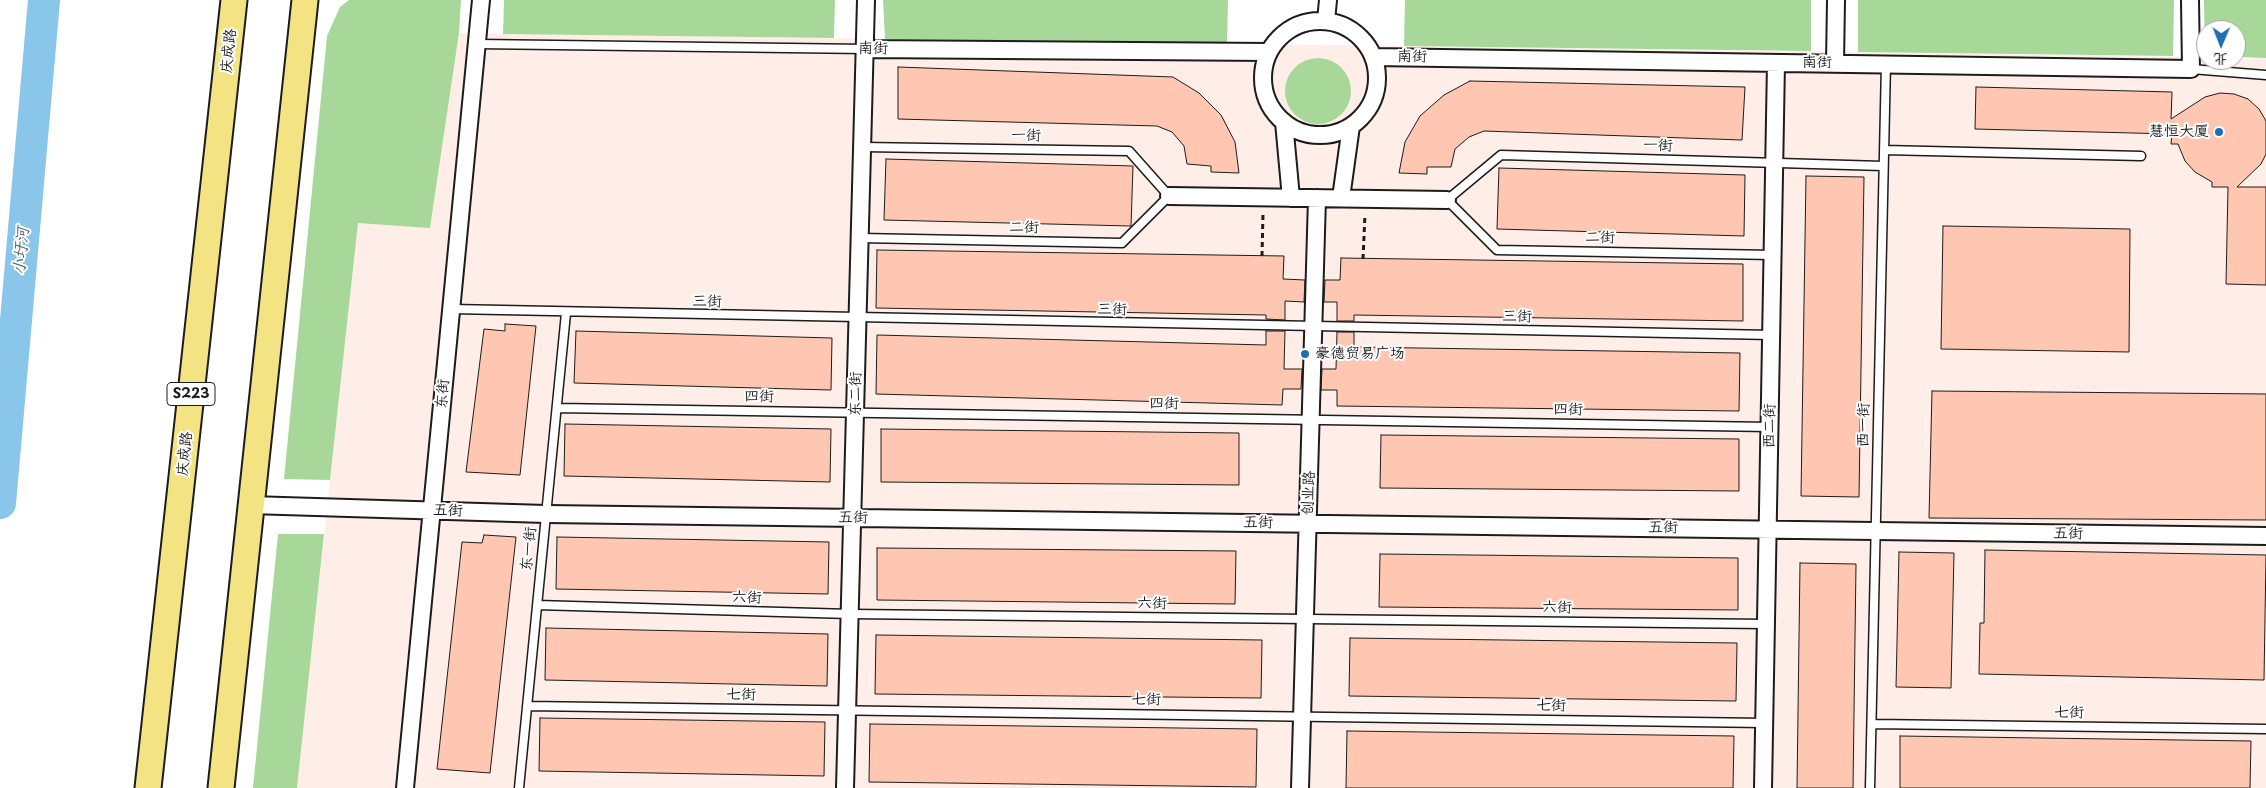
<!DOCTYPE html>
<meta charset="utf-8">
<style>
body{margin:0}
#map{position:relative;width:2266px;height:788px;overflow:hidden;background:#fff;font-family:"Playpen Sans","LXGW WenKai TC",sans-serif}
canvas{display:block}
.north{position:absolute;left:2196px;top:20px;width:50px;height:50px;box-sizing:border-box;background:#fff;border:1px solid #a4a4a4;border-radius:50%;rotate:181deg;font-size:14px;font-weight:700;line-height:20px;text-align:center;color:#1c1c1c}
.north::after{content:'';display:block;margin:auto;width:18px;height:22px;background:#1f6fb2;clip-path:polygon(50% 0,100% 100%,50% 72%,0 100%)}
</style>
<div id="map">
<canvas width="2266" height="788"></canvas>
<div class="north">北</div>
</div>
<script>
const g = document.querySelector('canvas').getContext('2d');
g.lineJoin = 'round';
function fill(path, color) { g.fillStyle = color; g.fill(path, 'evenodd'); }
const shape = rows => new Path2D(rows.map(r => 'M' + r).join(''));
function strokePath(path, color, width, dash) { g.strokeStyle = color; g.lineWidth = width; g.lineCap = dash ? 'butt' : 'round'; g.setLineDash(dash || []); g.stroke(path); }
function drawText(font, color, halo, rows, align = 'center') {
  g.font = font + ' "Playpen Sans","LXGW WenKai TC",sans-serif'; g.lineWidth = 4; g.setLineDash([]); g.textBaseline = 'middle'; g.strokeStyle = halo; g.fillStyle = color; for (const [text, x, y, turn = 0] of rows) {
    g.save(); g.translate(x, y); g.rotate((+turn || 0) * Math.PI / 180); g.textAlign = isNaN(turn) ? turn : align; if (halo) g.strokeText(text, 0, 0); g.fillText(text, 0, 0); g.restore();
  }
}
const built = shape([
 [459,33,2206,57,2206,60,2266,58,2266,788,297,788,358,222,430,228]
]);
const green = shape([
 [349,0,461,0,459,33,430,228,358,223,330,480,284,479,327,36,340,7],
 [504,0,835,0,834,38,503,34],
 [883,0,1228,0,1227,44,885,39],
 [1405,0,1811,0,1811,51,1404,46],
 [1858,0,2174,0,2173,56,1858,52],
 [2204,0,2266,0,2266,58,2236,57,2236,30,2206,30,2205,57],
 '1285 91a33 33 0 1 1 66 0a33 33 0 1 1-66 0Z',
 [278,534,324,534,297,788,253,788]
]);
const river = shape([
 [0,503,44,0]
]);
const building = shape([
 [898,67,1173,77,1199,93,1221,115,1235,142,1239,173,1211,172,1211,166,1187,164,1184,146,1172,132,1157,126,898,119,898,67],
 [1470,81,1745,87,1742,140,1484,131,1469,137,1455,149,1451,167,1427,167,1427,174,1399,173,1405,142,1420,116,1444,95,1470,81],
 [1976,87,2172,92,2171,119,2205,97,2220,93,2234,94,2248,99,2259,109,2266,121,2266,154,2261,164,2237,187,2266,187,2266,285,2226,284,2228,187,2212,187,2212,182,2195,172,2185,161,2178,144,2171,144,2172,134,1975,129,1976,87],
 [886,159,1133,166,1131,226,884,220,886,159],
 [1499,168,1745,175,1744,236,1497,229,1499,168],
 [1806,176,1864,177,1859,497,1801,496,1806,176],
 [1943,226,2130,229,2129,352,1941,349,1943,226],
 [877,250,1284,256,1283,279,1305,280,1304,302,1285,301,1285,320,1266,319,1266,315,876,308,877,250],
 [1341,258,1743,264,1743,321,1354,315,1354,321,1337,321,1337,302,1324,302,1325,280,1340,280,1341,258],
 [505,324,536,326,520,475,466,472,484,329,505,331,505,324],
 [576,331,832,338,831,390,574,383,576,331],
 [1266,331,1285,331,1284,369,1302,369,1301,389,1283,389,1282,405,876,394,877,335,1266,345,1266,331],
 [1337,332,1354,332,1354,347,1740,353,1739,411,1337,406,1337,390,1321,390,1322,369,1336,369,1337,332],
 [1932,391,2266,394,2266,520,1929,518,1932,391],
 [565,424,831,429,830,482,564,476,565,424],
 [881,429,1239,433,1239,485,881,482,881,429],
 [1381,435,1739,439,1739,491,1380,488,1381,435],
 [484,535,516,537,490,773,437,769,462,542,482,543,484,535],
 [557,537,829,542,828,594,556,589,557,537],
 [877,548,1236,551,1235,604,877,600,877,548],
 [1985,550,2266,555,2264,680,1979,674,1980,623,1984,623,1985,550],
 [1899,552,1954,553,1951,688,1896,687,1899,552],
 [1380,554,1738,558,1738,610,1379,607,1380,554],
 [1800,563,1856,564,1853,788,1797,788,1800,563],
 [546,628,828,634,827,686,545,680,546,628],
 [876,635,1262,640,1261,698,875,694,876,635],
 [1350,638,1737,643,1736,701,1349,696,1350,638],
 [540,718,825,722,824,776,539,771,540,718],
 [870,724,1257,729,1256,787,869,782,870,724],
 [1347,731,1734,736,1733,788,1346,788,1347,731],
 [1900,736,2251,741,2250,788,1900,788,1900,736]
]);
const path = shape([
 [1262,256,1263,214],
 [1363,259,1365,214]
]);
const lane = shape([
 [477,44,866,49],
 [2191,69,2266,75],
 [1884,150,2141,156],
 [860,238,1122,243,1169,196,1129,151,862,147],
 [1773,255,1497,250,1447,200,1501,155,1883,166],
 [451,309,1772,335],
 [557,408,1770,427],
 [537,605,850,614,1766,624],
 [527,706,1765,723],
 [1872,724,2266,729],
 [519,788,566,313],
 [1870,788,1886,63]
]);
const street = shape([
 '1263 78a57 57 0 1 1 114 0a57 57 0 1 1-114 0Z',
 [1326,21,1328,0],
 [866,49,1269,52],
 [1373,57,2191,69,2190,0],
 [1835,63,1836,0],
 [1284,122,1291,198],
 [1169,196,1447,200],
 [1341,198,1351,126],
 [250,505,546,514,2266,536],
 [405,788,481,0],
 [845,788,866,0],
 [1300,788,1317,198],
 [1763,788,1776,63]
]);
const primary = shape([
 [148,788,234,0],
 [221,788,305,0]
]);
const markers = [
 [2219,132,5,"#1f6fb2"],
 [1305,354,5,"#1f6fb2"]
];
const shields = [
 [191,394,48]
];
const shieldNames = [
 ["S223",191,394]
];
const streetNames = [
 ["南街",873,49,1],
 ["庆成路",229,51,-84],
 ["南街",1412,57,1],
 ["南街",1817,63],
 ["一街",1026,136,1],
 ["一街",1658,146,2],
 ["二街",1024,228,1],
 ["二街",1600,238,1],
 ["三街",707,302,1],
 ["三街",1112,310,1],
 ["三街",1517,317,1],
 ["东街",443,394,-85],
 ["东二街",856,394,-89],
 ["四街",759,397,1],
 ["四街",1164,404,1],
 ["四街",1568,410,1],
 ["西一街",1864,425,-89],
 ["西二街",1770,426,-89],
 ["庆成路",185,454,-84],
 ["创业路",1309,493,-88],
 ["五街",448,511,2],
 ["五街",853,518,1],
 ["五街",1258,523,1],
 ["五街",1663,528,1],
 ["五街",2068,534,1],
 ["东一街",529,549,-84],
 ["六街",747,598,2],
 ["六街",1152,604,1],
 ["六街",1557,608,1],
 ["七街",741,695,1],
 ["七街",1146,700,1],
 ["七街",1551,706,1],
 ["七街",2069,713,1]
];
const poiNames = [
 ["慧恒大厦",2209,132],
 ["豪德贸易广场",1315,354,"left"]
];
const waterNames = [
 ["小圩河",22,251,-85]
];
fill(built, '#ffeee8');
fill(green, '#a7d899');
strokePath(river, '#89c6e9', 32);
fill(building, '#ffc7b2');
strokePath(building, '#1c1c1c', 1);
strokePath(lane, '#1c1c1c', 11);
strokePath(street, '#1c1c1c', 20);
strokePath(primary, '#1c1c1c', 29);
strokePath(path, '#1c1c1c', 3, [5, 4]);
strokePath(lane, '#fff', 8);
strokePath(street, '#fff', 16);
strokePath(primary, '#f4e382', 25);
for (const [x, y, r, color] of markers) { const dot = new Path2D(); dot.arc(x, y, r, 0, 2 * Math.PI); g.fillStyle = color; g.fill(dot); strokePath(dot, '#fff', 2); }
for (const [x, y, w] of shields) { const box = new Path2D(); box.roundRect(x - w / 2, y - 11.5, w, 23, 4); g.fillStyle = '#fff'; g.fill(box); strokePath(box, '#1c1c1c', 1); }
drawText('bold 14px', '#1c1c1c', null, shieldNames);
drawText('15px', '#1c1c1c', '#fff', streetNames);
drawText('15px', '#1c1c1c', '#fff', poiNames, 'right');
drawText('italic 16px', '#48606e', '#fff', waterNames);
</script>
